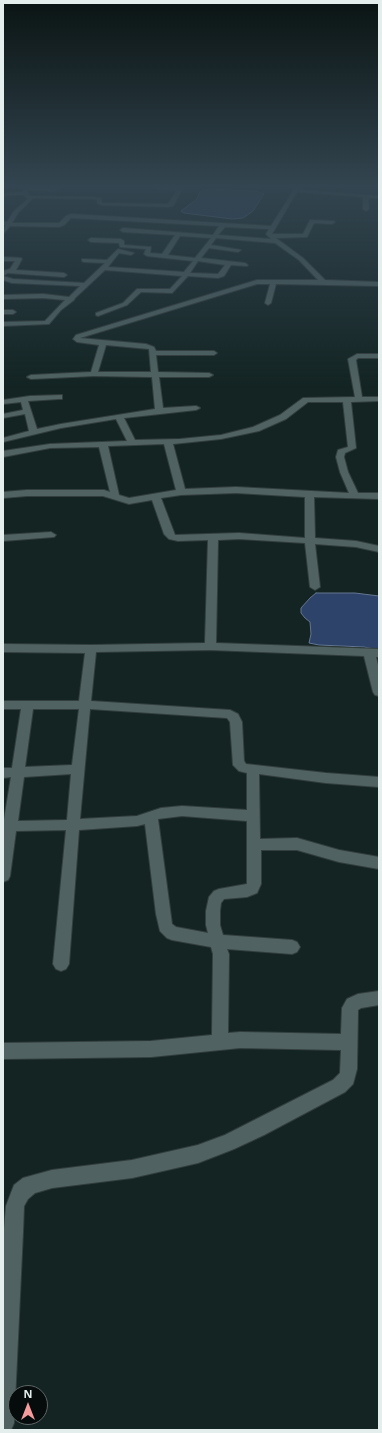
<!DOCTYPE html>
<style>
body{margin:0}
#map{position:relative;width:382px;height:1433px;overflow:hidden;background:#132423;font-family:"Open Sans",sans-serif}
canvas{display:block}
.frame{position:absolute;inset:0;border:4px solid #e3eeed;pointer-events:none}
.north{position:absolute;left:8px;top:1385px;width:40px;height:40px;box-sizing:border-box;background:#050c0b;border:1px solid #5e6665;border-radius:50%;rotate:0deg;font-size:11px;font-weight:700;line-height:16px;text-align:center;color:#e3eeed}
.north::after{content:'';display:block;margin:auto;width:14px;height:18px;background:#f59b9c;clip-path:polygon(50% 0,100% 100%,50% 72%,0 100%)}
</style>
<div id="map">
<canvas width="382" height="1433"></canvas>
<div class="frame"></div>
<div class="north">N</div>
</div>
<script>
const g = document.querySelector('canvas').getContext('2d');
g.lineJoin = 'round';
function fill(path, color) { g.fillStyle = color; g.fill(path, 'evenodd'); }
const shape = rows => new Path2D(rows.map(r => 'M' + r).join(''));
function strokePath(path, color, width, dash) { g.strokeStyle = color; g.lineWidth = width; g.lineCap = dash ? 'butt' : 'round'; g.setLineDash(dash || []); g.stroke(path); }
const water = shape([
 [203,189,256,191,264,194,253,211,243,218,232,219,184,213,181,211,197,199,199,193,203,189],
 [316,593,355,593,379,596,379,650,364,647,319,645,309,643,311,634,310,622,305,618,301,613,301,608,310,598,316,593]
]);
const lane = shape([
 [27,188,52,189,60,188,52,191,26,190,27,188]
]);
const street = shape([
 [22,188,28,188,28,194,30,196,94,197,101,198,102,203,168,204,177,190,157,189,155,188,183,188,173,206,168,207,101,205,97,203,97,200,94,199,33,198,18,213,12,223,59,223,66,216,71,214,271,226,295,188,299,188,272,234,303,234,310,220,334,221,335,222,332,224,314,223,307,237,276,238,303,258,325,280,379,282,379,286,276,284,271,303,268,305,265,303,270,284,257,284,80,338,146,344,154,347,156,351,214,351,217,353,214,355,156,355,158,372,209,373,213,375,209,377,159,377,163,408,196,406,200,408,196,410,124,418,135,440,180,439,221,435,253,427,280,415,303,398,355,397,348,359,357,354,379,354,379,358,358,358,356,360,362,397,379,397,379,401,351,402,356,448,345,453,344,457,348,472,358,493,379,493,379,499,314,497,315,538,356,541,379,546,379,552,356,547,315,544,320,587,315,590,310,587,305,543,239,539,218,540,216,643,379,649,379,657,376,657,379,669,379,696,375,695,373,692,364,656,210,650,96,652,91,701,230,710,238,714,242,722,244,761,246,764,326,773,379,777,379,787,326,783,259,774,260,839,297,838,339,850,379,857,379,869,339,862,297,850,261,850,261,884,257,893,247,897,224,899,221,903,220,911,220,925,223,935,292,940,297,942,300,947,297,952,292,954,227,949,229,954,228,1033,240,1032,341,1034,342,1008,347,999,358,994,379,991,379,1005,361,1008,358,1010,357,1069,353,1084,345,1092,264,1135,234,1149,198,1163,132,1178,52,1188,35,1193,28,1199,24,1206,23,1232,14,1423,11,1430,3,1430,3,1240,6,1206,14,1185,23,1178,52,1170,132,1160,198,1145,225,1135,333,1080,340,1073,341,1050,240,1048,151,1057,3,1059,3,1043,151,1041,212,1035,213,954,211,947,172,940,167,938,160,931,156,914,145,824,137,826,79,830,69,964,66,969,61,971,56,969,53,964,66,830,16,831,10,876,8,880,3,882,3,826,11,777,3,778,3,768,12,768,21,709,3,709,3,701,79,701,85,653,3,652,3,644,91,645,205,643,208,540,178,541,169,539,164,534,152,500,129,504,103,496,27,496,3,498,3,492,27,490,104,490,110,492,99,447,50,448,3,457,3,451,50,444,127,441,116,419,61,428,3,442,3,438,29,431,25,414,3,418,3,414,23,410,21,402,3,404,3,400,30,396,62,395,62,399,59,399,28,401,37,429,61,424,155,409,152,377,94,376,31,379,27,377,31,375,91,372,99,345,77,342,73,339,76,335,257,280,318,280,299,260,275,243,216,238,211,245,241,250,238,252,209,248,201,258,245,263,248,265,247,266,231,265,224,276,218,278,188,276,172,293,141,292,127,305,98,316,96,315,96,313,123,303,137,289,170,289,182,276,105,270,75,298,74,300,61,310,49,324,3,326,3,322,45,321,65,300,43,298,3,299,3,295,43,294,69,297,80,286,12,283,3,280,3,276,13,279,84,283,105,263,84,262,82,261,82,259,107,260,118,249,134,253,131,255,119,253,108,267,184,272,193,261,147,256,144,254,146,249,120,247,119,243,91,242,88,240,91,238,121,239,124,241,124,245,151,247,150,253,162,254,175,235,123,232,120,230,123,228,213,235,219,226,71,218,64,225,59,227,10,226,3,234,5,225,3,225,3,221,7,222,14,211,28,199,24,195,8,195,3,198,3,195,7,193,24,192,22,188],
 [225,227,269,229,266,234,271,239,218,235,225,227],
 [180,236,211,238,195,258,168,255,180,236],
 [198,261,225,265,218,274,190,273,198,261],
 [106,345,149,349,151,372,98,372,106,345],
 [308,402,343,402,348,447,338,450,336,457,340,472,349,493,236,487,185,489,173,444,221,439,259,431,286,419,308,402],
 [164,444,176,490,129,498,119,495,108,446,164,444],
 [236,493,305,497,305,538,239,533,175,535,161,498,181,495,236,493],
 [33,709,79,709,72,765,25,767,33,709],
 [90,709,227,718,230,722,233,765,239,771,247,773,247,810,182,806,161,808,137,816,80,819,90,709],
 [71,774,67,820,18,821,24,777,71,774],
 [182,816,247,821,247,884,219,889,214,891,209,897,206,911,206,925,208,933,176,927,172,924,158,819,182,816],
 [301,190,378,196,379,198,368,198,369,209,366,211,363,209,363,197,299,192,301,190],
 [3,257,21,258,22,259,16,270,64,273,67,275,64,277,8,273,3,276,3,271,10,269,15,261,3,261,3,257],
 [3,310,13,310,16,312,13,314,3,314,3,310],
 [51,532,56,535,54,537,3,541,3,535,51,532]
]);
fill(water, '#2e4369');
strokePath(water, '#647691', 1);
strokePath(lane, '#333e3e', 2);
strokePath(street, '#333e3e', 2);
fill(lane, '#506362');
fill(street, '#506362');
const sky = g.createLinearGradient(0, 0, 0, 388);
sky.addColorStop(0, '#0a1413');
sky.addColorStop(0.48, '#334550');
sky.addColorStop(1, '#33455000');
g.fillStyle = sky;
g.fillRect(0, 0, 382, 388);
</script>
